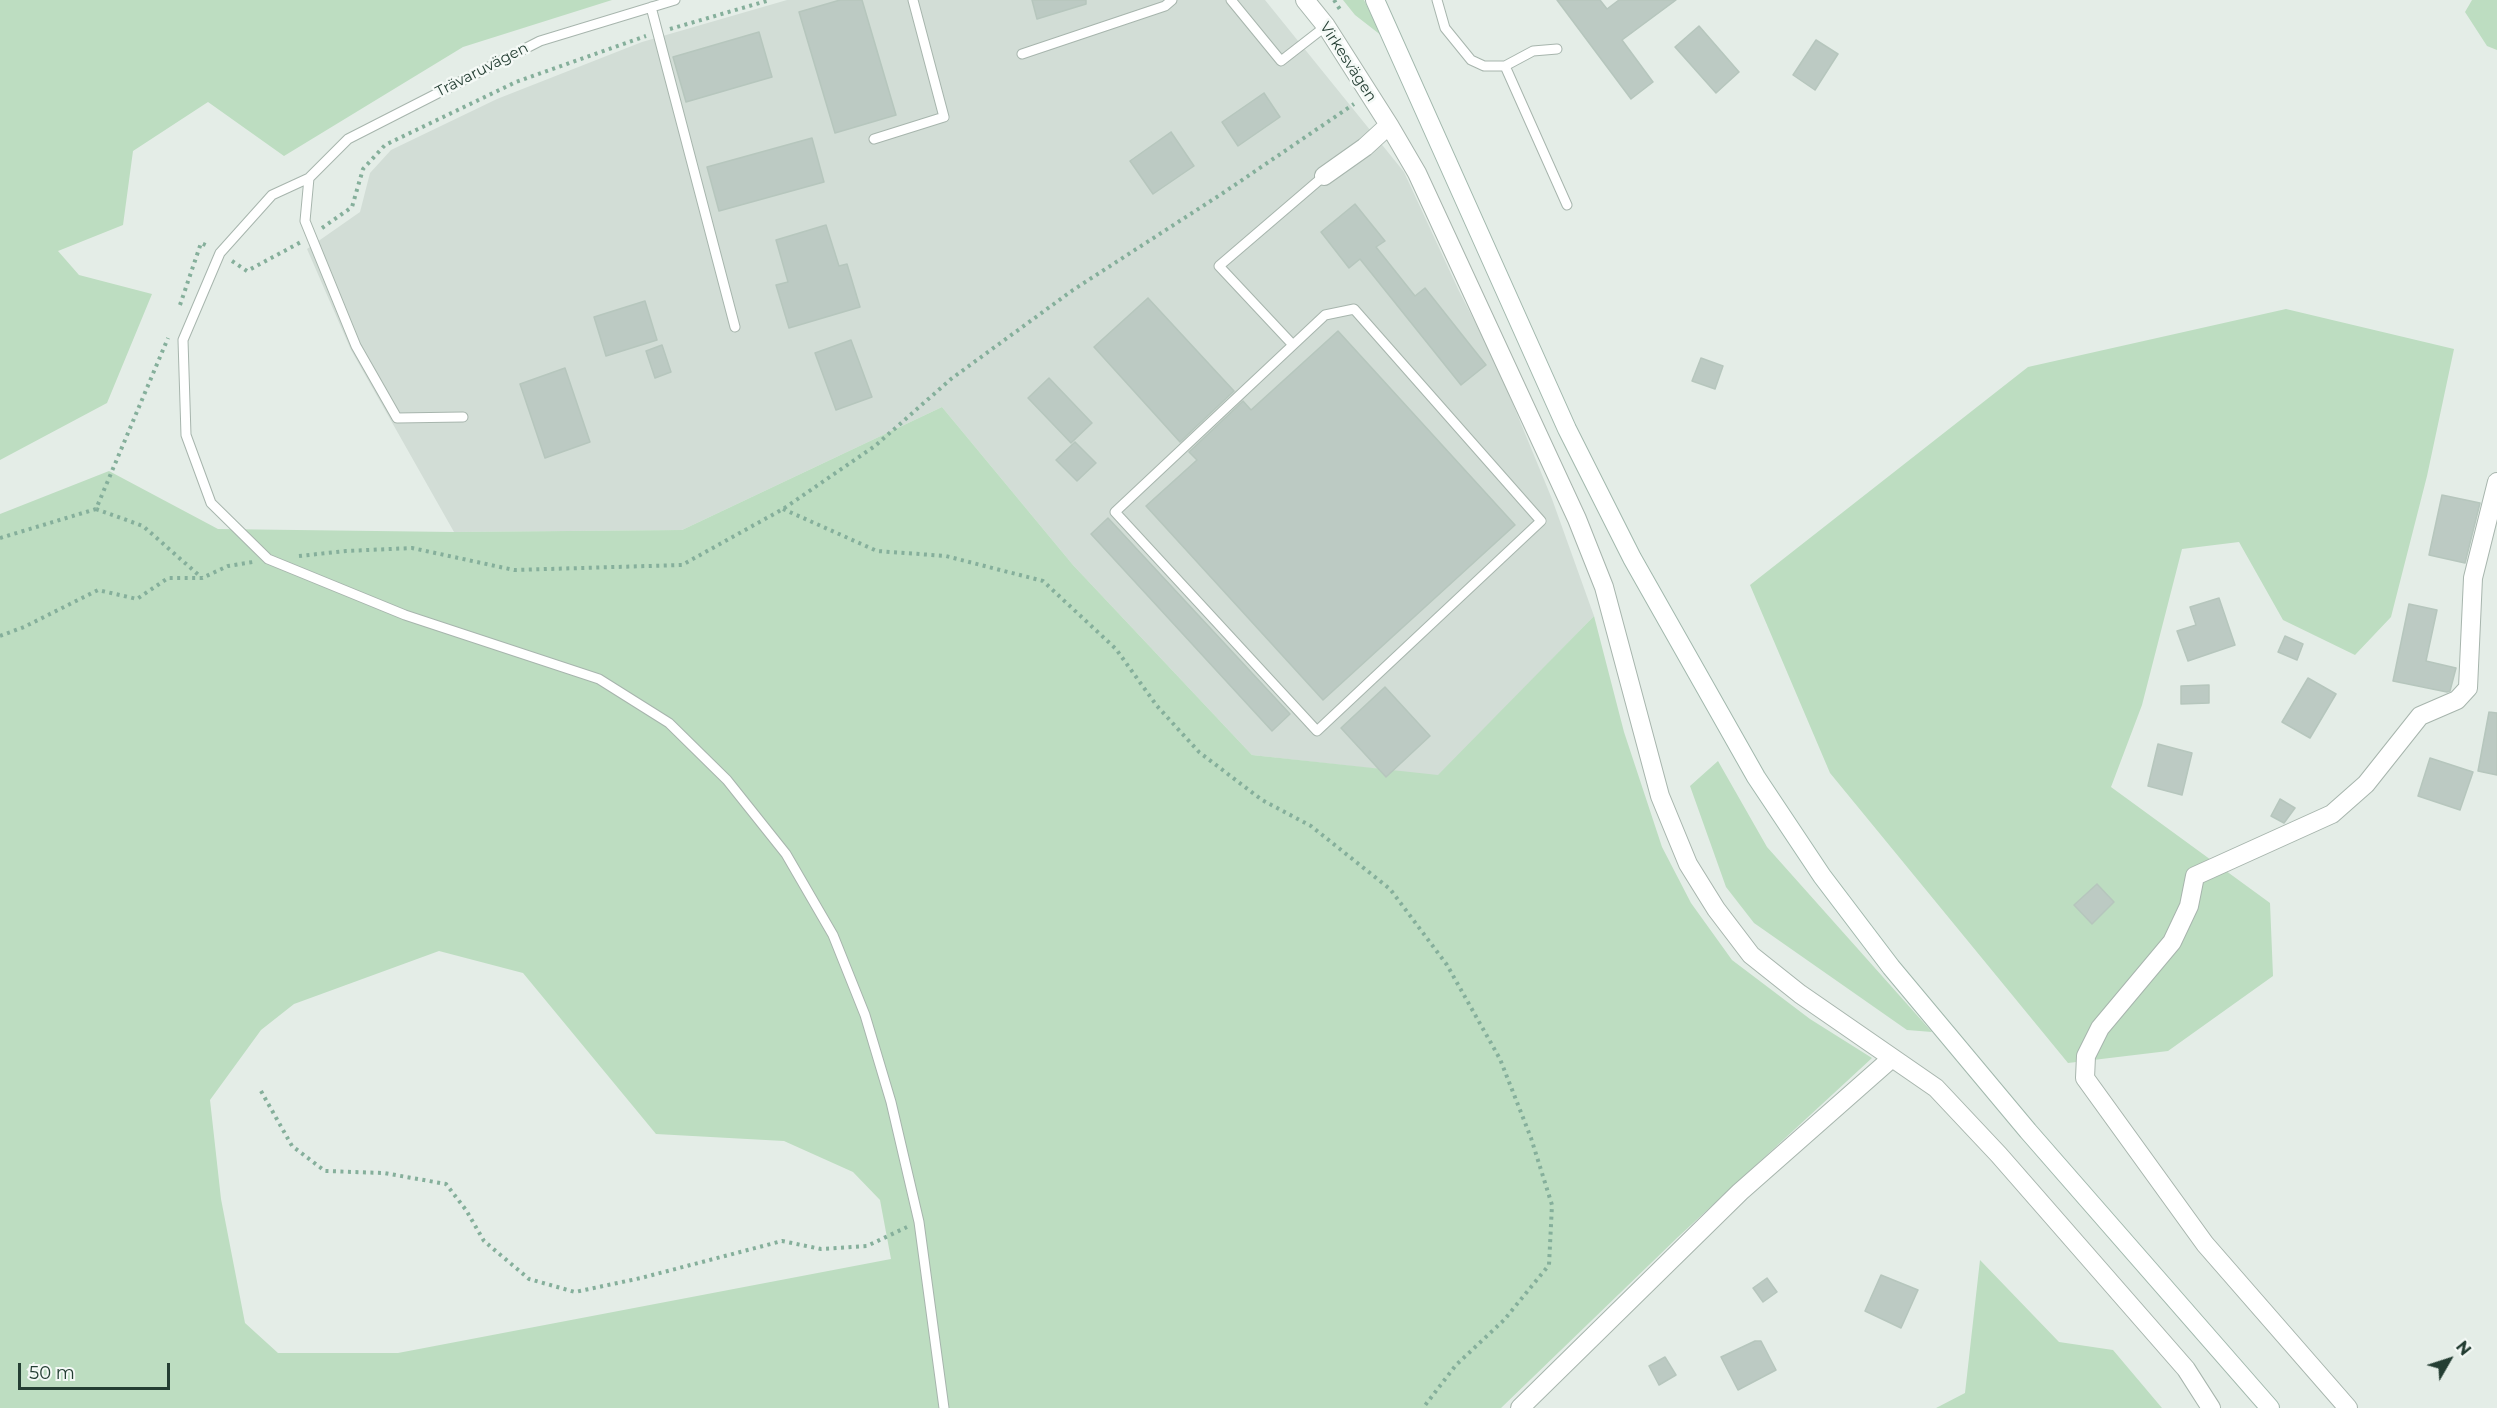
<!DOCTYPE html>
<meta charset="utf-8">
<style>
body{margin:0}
#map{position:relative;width:2497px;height:1408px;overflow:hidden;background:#e4ede7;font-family:Montserrat,sans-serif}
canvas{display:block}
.north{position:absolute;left:2419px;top:1330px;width:60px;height:60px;-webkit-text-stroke:4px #f4f9f6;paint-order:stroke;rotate:51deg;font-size:16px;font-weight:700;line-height:24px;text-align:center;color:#243e33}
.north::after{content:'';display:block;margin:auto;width:21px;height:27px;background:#243e33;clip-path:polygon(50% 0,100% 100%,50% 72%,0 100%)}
.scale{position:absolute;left:18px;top:1363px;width:152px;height:27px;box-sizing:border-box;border:3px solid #243e33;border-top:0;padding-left:8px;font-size:18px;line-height:21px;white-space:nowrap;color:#243e33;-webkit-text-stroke:4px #f4f9f6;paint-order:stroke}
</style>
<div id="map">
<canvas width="2497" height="1408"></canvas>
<div class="north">N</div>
<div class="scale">50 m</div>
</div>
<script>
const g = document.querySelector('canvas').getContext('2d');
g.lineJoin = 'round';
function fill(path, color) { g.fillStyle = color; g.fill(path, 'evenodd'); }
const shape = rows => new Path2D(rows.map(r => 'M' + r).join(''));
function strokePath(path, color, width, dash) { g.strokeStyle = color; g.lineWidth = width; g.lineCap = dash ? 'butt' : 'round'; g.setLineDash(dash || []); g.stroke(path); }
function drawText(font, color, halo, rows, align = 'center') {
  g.font = font + ' Montserrat,sans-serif'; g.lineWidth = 5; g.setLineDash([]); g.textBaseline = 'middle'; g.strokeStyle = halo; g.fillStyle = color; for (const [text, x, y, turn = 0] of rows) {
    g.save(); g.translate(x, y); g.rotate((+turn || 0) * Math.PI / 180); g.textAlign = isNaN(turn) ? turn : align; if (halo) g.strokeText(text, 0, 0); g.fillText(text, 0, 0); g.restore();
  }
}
const built = shape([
 [787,0,1265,0,1404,172,1459,291,1496,363,1552,499,1594,616,1439,776,1252,755,1073,565,942,407,682,530,454,532,351,350,307,249,360,212,370,173,391,150,497,99,642,42]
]);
const green = shape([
 [0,0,612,0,463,47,284,156,208,102,133,151,123,225,58,251,79,275,152,294,107,403,0,460],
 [1343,0,1364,0,1382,36,1355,15],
 [2472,0,2497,0,2497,50,2487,46,2465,12],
 [2286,309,2454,349,2427,476,2391,617,2355,655,2283,620,2239,542,2182,549,2142,705,2111,787,2270,903,2273,976,2168,1051,2068,1063,1830,773,1750,585,2028,367],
 [942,407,1073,565,1252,755,1438,775,1594,616,1624,732,1662,847,1691,903,1732,960,1810,1019,1872,1058,1678,1237,1501,1408,0,1408,0,514,109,471,218,529,454,532,682,530],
 [439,951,523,973,656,1134,784,1141,853,1172,880,1200,891,1259,398,1353,278,1353,245,1323,221,1199,210,1100,261,1030,294,1004],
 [1718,761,1767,847,1932,1032,1907,1030,1754,923,1726,887,1690,786],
 [1980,1260,2059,1342,2113,1350,2162,1408,1936,1408,1965,1393]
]);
const building = shape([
 [840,0,862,0,896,115,835,133,799,12,840,0],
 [1032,0,1086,0,1086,4,1037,19,1032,0],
 [1557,0,1600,0,1607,9,1619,0,1676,0,1622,40,1653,82,1631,99,1557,0],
 [1699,26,1739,72,1716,93,1675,47,1699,26],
 [759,32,772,77,686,102,673,57,759,32],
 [1816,40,1838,54,1815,90,1793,75,1816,40],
 [1264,93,1280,117,1238,146,1222,122,1264,93],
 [1171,132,1194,166,1153,194,1130,161,1171,132],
 [812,138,824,182,719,211,707,167,812,138],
 [1355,204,1385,241,1376,247,1415,296,1425,288,1486,365,1461,385,1360,259,1349,268,1321,232,1355,204],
 [826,225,839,266,847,264,860,307,789,328,776,285,788,282,776,240,826,225],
 [1148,298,1234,391,1180,442,1094,347,1148,298],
 [645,301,657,340,606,356,594,317,645,301],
 [1338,331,1515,525,1323,700,1146,506,1197,460,1189,452,1243,401,1251,410,1338,331],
 [851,340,872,397,836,410,815,353,851,340],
 [662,345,671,372,655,378,646,351,662,345],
 [1701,358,1723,366,1715,389,1692,381,1701,358],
 [565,368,590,442,545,458,520,384,565,368],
 [1049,378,1092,423,1071,443,1028,398,1049,378],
 [1075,442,1096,463,1077,481,1056,460,1075,442],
 [2442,495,2480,503,2465,563,2429,555,2442,495],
 [1108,518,1290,714,1272,731,1091,534,1108,518],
 [2219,598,2235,645,2188,661,2177,631,2196,625,2190,607,2219,598],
 [2409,604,2437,610,2426,661,2456,668,2450,691,2447,692,2393,681,2409,604],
 [2285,636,2303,644,2297,660,2278,652,2285,636],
 [2308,678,2336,694,2310,738,2282,722,2308,678],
 [2209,685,2209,703,2181,704,2181,686,2209,685],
 [1385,687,1430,736,1386,777,1341,728,1385,687],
 [2489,712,2497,713,2497,775,2478,771,2489,712],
 [2158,744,2192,753,2182,795,2148,786,2158,744],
 [2430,758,2473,772,2460,810,2418,796,2430,758],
 [2280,799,2295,808,2284,823,2271,816,2280,799],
 [2097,884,2114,902,2092,924,2074,905,2097,884],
 [1881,1275,1918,1290,1901,1328,1865,1311,1881,1275],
 [1767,1278,1777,1292,1763,1302,1753,1288,1767,1278],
 [1755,1341,1761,1341,1776,1370,1738,1390,1721,1357,1755,1341],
 [1665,1357,1676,1375,1659,1385,1649,1366,1665,1357]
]);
const path = shape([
 [1334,0,1341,11],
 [670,29,770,0],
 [322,228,352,207,363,169,385,145,516,82,646,36],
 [232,261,247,271,301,242],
 [180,305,201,243,208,246],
 [96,509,143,526,202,578],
 [783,509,877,551,946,556,1043,581,1116,649,1157,706,1199,752,1262,800,1311,826,1390,889,1447,965,1500,1059,1531,1138,1552,1205,1549,1265,1504,1320,1456,1365,1423,1408],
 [0,538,96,509,168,338],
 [299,556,346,551,412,548,514,570,682,565,783,509,875,446,951,379,1073,290,1223,193,1354,104],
 [0,636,24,627,98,590,137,599,168,578,202,578,228,566,253,562],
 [261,1091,292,1146,325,1171,384,1173,446,1184,466,1210,484,1241,529,1279,575,1292,641,1278,782,1241,821,1249,867,1246,907,1227]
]);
const lane = shape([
 [675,0,540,41,348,139,309,178,272,195,220,253,183,340,186,435,211,503,268,559,405,615,599,679,669,723,727,780,786,854,833,935,865,1015,891,1102,919,1222,944,1408],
 [1231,0,1281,61,1326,26],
 [1437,0,1445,28,1471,60,1484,66,1505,66,1533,51,1557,49],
 [651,7,735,327],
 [1022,54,1165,6,1172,0],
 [1505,66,1567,205],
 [874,139,944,117,913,0],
 [309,178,305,221,356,346,397,418,463,417],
 [1293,345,1325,315,1354,309,1541,521,1317,731,1115,512,1293,345,1219,266,1324,176]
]);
const street = shape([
 [1305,0,1326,26,1389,125,1417,173,1577,519,1604,587,1660,796,1688,864,1716,909,1751,955,1800,994,1936,1088,1999,1155,2186,1369,2211,1408],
 [1324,176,1365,147,1389,125],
 [1520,1408,1740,1192,1892,1058],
 [2348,1408,2205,1244,2085,1078,2086,1056,2100,1028,2172,942,2189,906,2195,876,2332,814,2366,784,2420,716,2457,700,2468,688,2473,578,2497,482]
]);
const secondary = shape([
 [1375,0,1567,429,1632,558,1756,777,1822,876,1891,967,2028,1131,2270,1408]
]);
const streetNames = [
 ["Virkesvägen",1348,62,57],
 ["Trävaruvägen",482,70,-27]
];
fill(built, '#d2ddd6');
fill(green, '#bdddc1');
fill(building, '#bccac3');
strokePath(building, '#b6c6bd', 1.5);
strokePath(lane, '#a7b5ad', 11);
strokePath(street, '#a7b5ad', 20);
strokePath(secondary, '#a2b8ad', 20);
strokePath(path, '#85af9b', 4, [3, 4.5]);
strokePath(lane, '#fff', 9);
strokePath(street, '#fff', 18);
strokePath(secondary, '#fff', 18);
drawText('15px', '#243e33', '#f4f9f6', streetNames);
</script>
